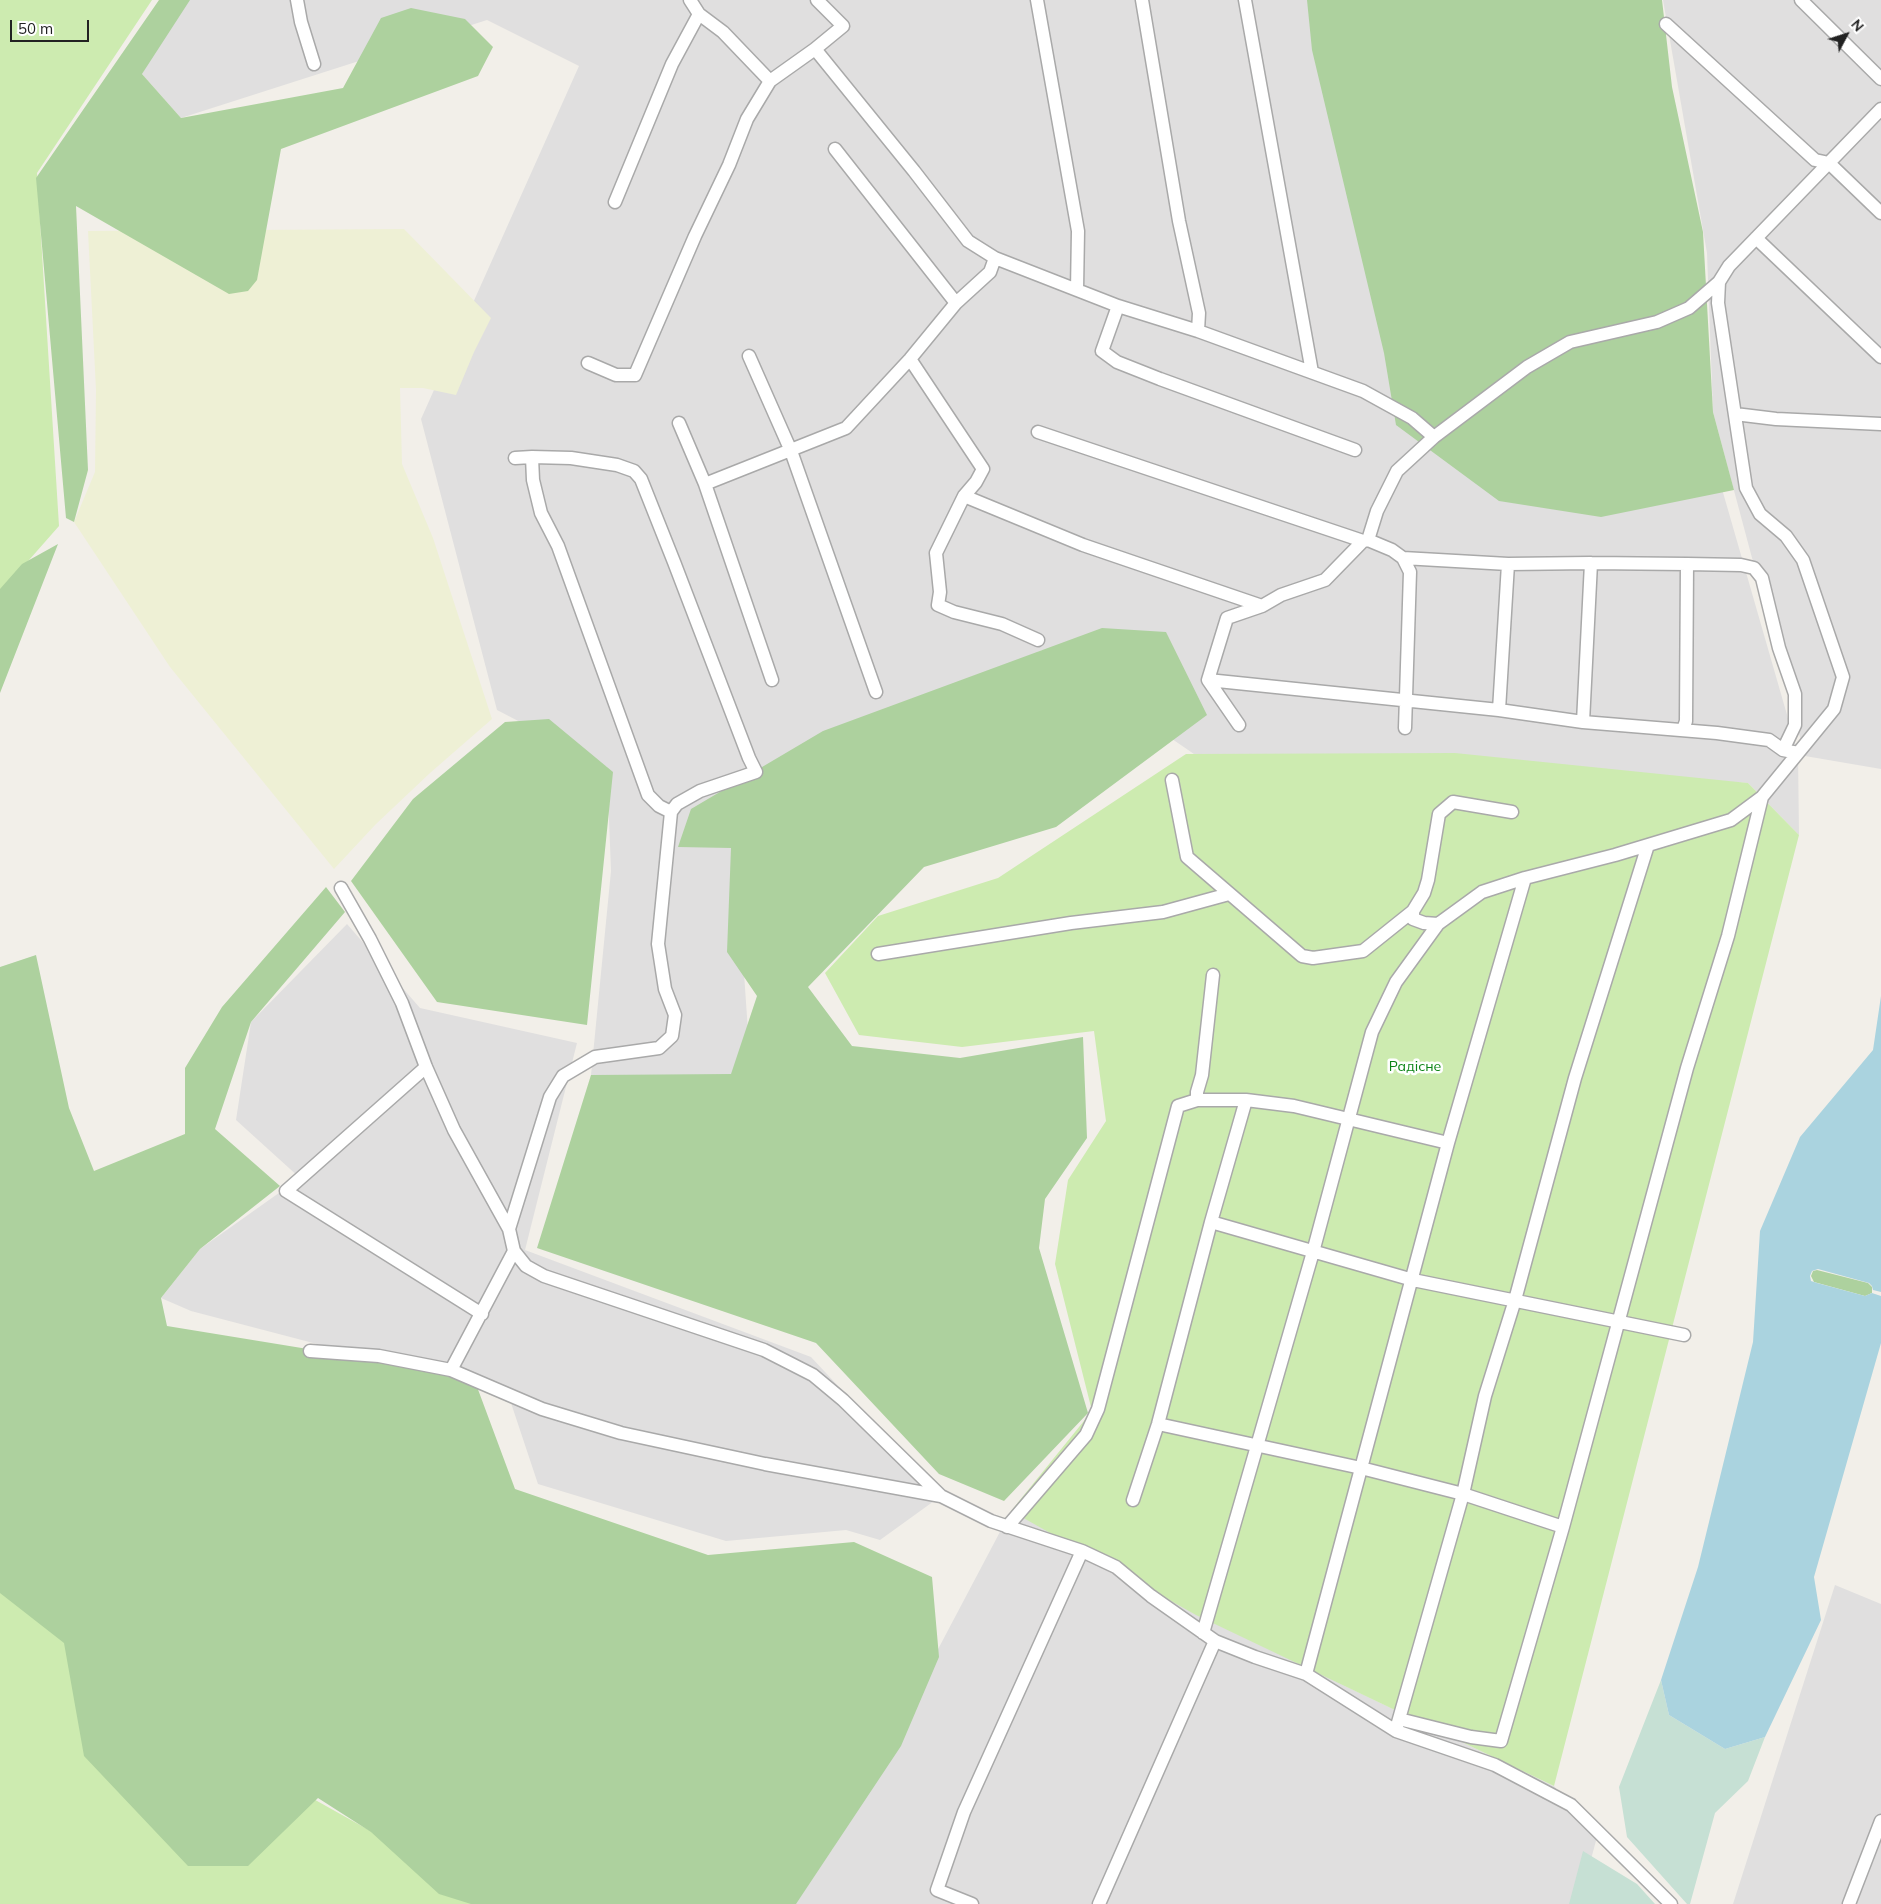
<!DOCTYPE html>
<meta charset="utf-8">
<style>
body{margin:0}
#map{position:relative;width:1881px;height:1904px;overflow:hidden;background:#f2efe9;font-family:Mulish,sans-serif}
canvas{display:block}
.north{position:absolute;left:1821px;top:10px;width:50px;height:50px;-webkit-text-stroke:4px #fff;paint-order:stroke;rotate:50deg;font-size:14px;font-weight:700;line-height:20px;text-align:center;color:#222}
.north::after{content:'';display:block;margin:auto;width:18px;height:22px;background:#222;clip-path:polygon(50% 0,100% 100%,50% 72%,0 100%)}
.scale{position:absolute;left:10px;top:20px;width:79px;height:22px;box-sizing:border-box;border:2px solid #222;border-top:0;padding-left:6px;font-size:15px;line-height:18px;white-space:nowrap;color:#222;-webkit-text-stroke:4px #fff;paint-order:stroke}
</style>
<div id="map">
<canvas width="1881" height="1904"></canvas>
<div class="north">N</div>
<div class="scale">50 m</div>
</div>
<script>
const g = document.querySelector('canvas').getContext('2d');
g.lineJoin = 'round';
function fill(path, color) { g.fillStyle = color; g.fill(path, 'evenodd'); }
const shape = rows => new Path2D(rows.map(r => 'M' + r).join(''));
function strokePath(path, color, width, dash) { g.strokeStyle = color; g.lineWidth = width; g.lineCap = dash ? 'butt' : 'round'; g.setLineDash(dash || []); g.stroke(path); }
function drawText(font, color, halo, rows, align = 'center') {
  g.font = font + ' Mulish,sans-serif'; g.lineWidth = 5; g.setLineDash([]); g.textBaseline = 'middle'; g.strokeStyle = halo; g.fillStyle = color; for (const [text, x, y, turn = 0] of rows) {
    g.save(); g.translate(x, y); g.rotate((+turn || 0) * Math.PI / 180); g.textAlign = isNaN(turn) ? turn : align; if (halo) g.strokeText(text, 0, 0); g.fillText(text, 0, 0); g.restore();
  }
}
const residential = shape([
 [182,0,1325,0,1722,489,1798,753,1799,835,1748,783,1194,754,1042,650,733,813,751,1075,591,1075,611,871,607,767,497,710,421,419,579,66,487,20,181,118,142,74],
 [1663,0,1881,0,1881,769,1805,756,1713,412,1707,253],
 [347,924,420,1008,577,1043,525,1250,811,1357,941,1496,880,1540,846,1530,726,1541,538,1484,508,1394,191,1311,161,1298,200,1249,300,1178,236,1120,251,1022],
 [1011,1511,1343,1685,1554,1786,1597,1837,1579,1904,756,1904,832,1850],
 [1835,1585,1881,1604,1881,1904,1733,1904]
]);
const farmland = shape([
 [404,229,491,318,474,352,456,395,423,388,400,388,402,464,433,538,492,719,430,773,376,824,334,869,170,667,74,522,95,472,96,390,88,231]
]);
const grass = shape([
 [0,0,152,0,37,173,59,526,0,593],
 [1455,753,1748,783,1799,835,1554,1786,1196,1615,1011,1511,1092,1411,1055,1264,1068,1180,1106,1121,1094,1031,962,1047,859,1035,825,973,878,916,998,878,1186,754],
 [0,1567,176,1722,501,1904,0,1904]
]);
const forest = shape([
 [159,0,190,0,142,74,181,118,343,88,381,18,411,8,465,19,493,47,478,76,281,149,257,280,248,291,229,294,76,206,88,470,74,522,66,518,36,178],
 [1307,0,1662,0,1672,87,1703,232,1713,412,1734,490,1601,517,1499,501,1396,425,1384,353,1312,50],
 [58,544,0,693,0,589,22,564],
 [1102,628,1166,632,1207,715,1056,827,924,867,808,987,852,1046,960,1058,1083,1037,1087,1138,1045,1199,1039,1248,1088,1413,1004,1501,939,1474,816,1343,537,1248,591,1075,731,1074,757,996,727,952,731,848,678,847,691,809,823,731],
 [549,719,613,772,587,1025,437,1002,351,881,413,799,505,722],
 [326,887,345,912,251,1022,215,1129,280,1186,200,1249,161,1298,167,1326,473,1376,515,1489,708,1555,854,1542,932,1577,939,1657,901,1746,796,1904,471,1904,439,1894,371,1832,318,1798,248,1866,188,1866,84,1756,64,1643,0,1593,0,967,36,955,69,1108,94,1171,185,1134,185,1068,222,1007],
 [1817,1270,1868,1283,1872,1287,1872,1293,1865,1296,1814,1282,1811,1276,1813,1271]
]);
const wetland = shape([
 [1661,1680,1669,1715,1725,1749,1765,1737,1748,1781,1715,1813,1690,1904,1687,1904,1627,1837,1619,1787],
 [1583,1851,1637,1884,1655,1904,1569,1904]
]);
const water = shape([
 [1881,996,1881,1292,1873,1290,1872,1286,1869,1283,1818,1269,1812,1271,1810,1276,1811,1281,1817,1283,1865,1296,1872,1293,1881,1296,1881,1343,1814,1577,1821,1620,1765,1737,1725,1749,1669,1715,1661,1680,1698,1567,1753,1342,1760,1231,1800,1137,1873,1050]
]);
const minor = shape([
 [297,0,301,22,314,64],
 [690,0,699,14,723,32,770,81],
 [1037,0,1078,231,1077,290],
 [1142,0,1179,221,1199,313,1198,331],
 [1245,0,1312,372],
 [1801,0,1881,79],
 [1666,24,1815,160,1829,163,1881,213],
 [815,49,914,171,968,241,995,258,1118,306,1198,331,1363,391,1412,418,1434,437],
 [835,149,956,303],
 [615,202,672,64,699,14],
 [1756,238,1881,357],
 [1118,306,1102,351,1117,362,1160,379,1355,450],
 [749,356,791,451,876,692],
 [910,359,983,469,976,482,964,496,936,553,940,592,938,605,954,612,1002,624,1038,640],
 [588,363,616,375,635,375,695,236,729,165,747,119,770,81,815,49,843,26,817,0],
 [1735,414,1776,419,1881,424],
 [679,423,705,484,772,680],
 [1038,432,1363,541],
 [532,457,533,480,541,513,558,546,648,795,659,806,671,812],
 [705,484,846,428,910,359,956,303,990,272,995,258],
 [964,496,1083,545,1262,606],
 [1368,540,1392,550,1403,558,1410,572,1405,728],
 [1403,558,1508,564,1591,563,1687,564,1741,565,1754,568,1762,578,1779,648,1795,694,1795,725,1783,750],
 [1208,680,1499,710,1583,722,1717,733,1769,740,1783,750,1798,753],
 [1499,710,1508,564],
 [1583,722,1591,563],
 [1239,725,1208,680,1227,618,1262,606,1281,595,1325,580,1363,541,1368,540,1377,511,1397,471,1434,437,1527,367,1570,342,1657,322,1689,308,1719,282],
 [1683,730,1686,721,1687,564],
 [1172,780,1187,857,1302,956,1313,958,1363,951,1413,911],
 [341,888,370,939,402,1003,426,1067,454,1130,509,1229,514,1251,526,1266,544,1276,764,1350,813,1375,843,1400,941,1496],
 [1438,924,1424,923,1413,919,1413,911,1424,893,1428,880,1439,814,1453,802,1512,812],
 [878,954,1071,923,1163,912,1229,894],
 [426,1067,286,1191,482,1314],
 [1197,1100,1246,1100,1294,1106,1448,1143],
 [1211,1222,1413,1280,1684,1335],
 [509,1229,550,1097,563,1076,595,1057,659,1048,672,1036,675,1015,665,989,658,944,671,812,677,804,700,791,756,772,749,758,674,562,641,479,634,471,617,465,571,458,532,457,515,458],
 [310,1351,379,1356,451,1370,542,1409,621,1433,765,1464,941,1496,991,1521,1082,1551,1116,1567,1151,1596,1215,1641,1255,1657,1306,1674,1396,1731,1495,1765,1571,1805,1671,1904],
 [451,1370,514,1251],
 [1158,1424,1361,1468,1463,1494,1563,1527],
 [1133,1500,1158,1424,1211,1222,1246,1100],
 [1007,1527,1086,1435,1098,1409,1178,1106,1197,1100,1197,1092,1202,1075,1213,975],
 [1203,1633,1313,1252,1372,1032,1396,982,1438,924,1482,892,1525,878,1615,855,1731,820,1762,797,1834,709,1843,677,1803,560,1786,536,1760,514,1746,488,1718,303,1719,282,1729,266,1881,109],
 [1306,1674,1448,1143,1525,878],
 [1399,1719,1471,1737,1501,1741,1563,1527,1687,1068,1728,936,1762,797],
 [1397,1726,1463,1494,1485,1396,1515,1300,1575,1078,1648,845],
 [972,1904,937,1890,964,1812,1082,1551],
 [1099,1904,1215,1641],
 [1849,1904,1881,1821]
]);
const parkNames = [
 ["Радісне",1415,1067]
];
fill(residential, '#e0dfdf');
fill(farmland, '#eef0d5');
fill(grass, '#cdebb0');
fill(forest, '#add19e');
fill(wetland, '#c6e0d4');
fill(water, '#aad3df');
strokePath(minor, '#a9a9a9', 15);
strokePath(minor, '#fff', 12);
drawText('14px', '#0c8416', '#fff', parkNames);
</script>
